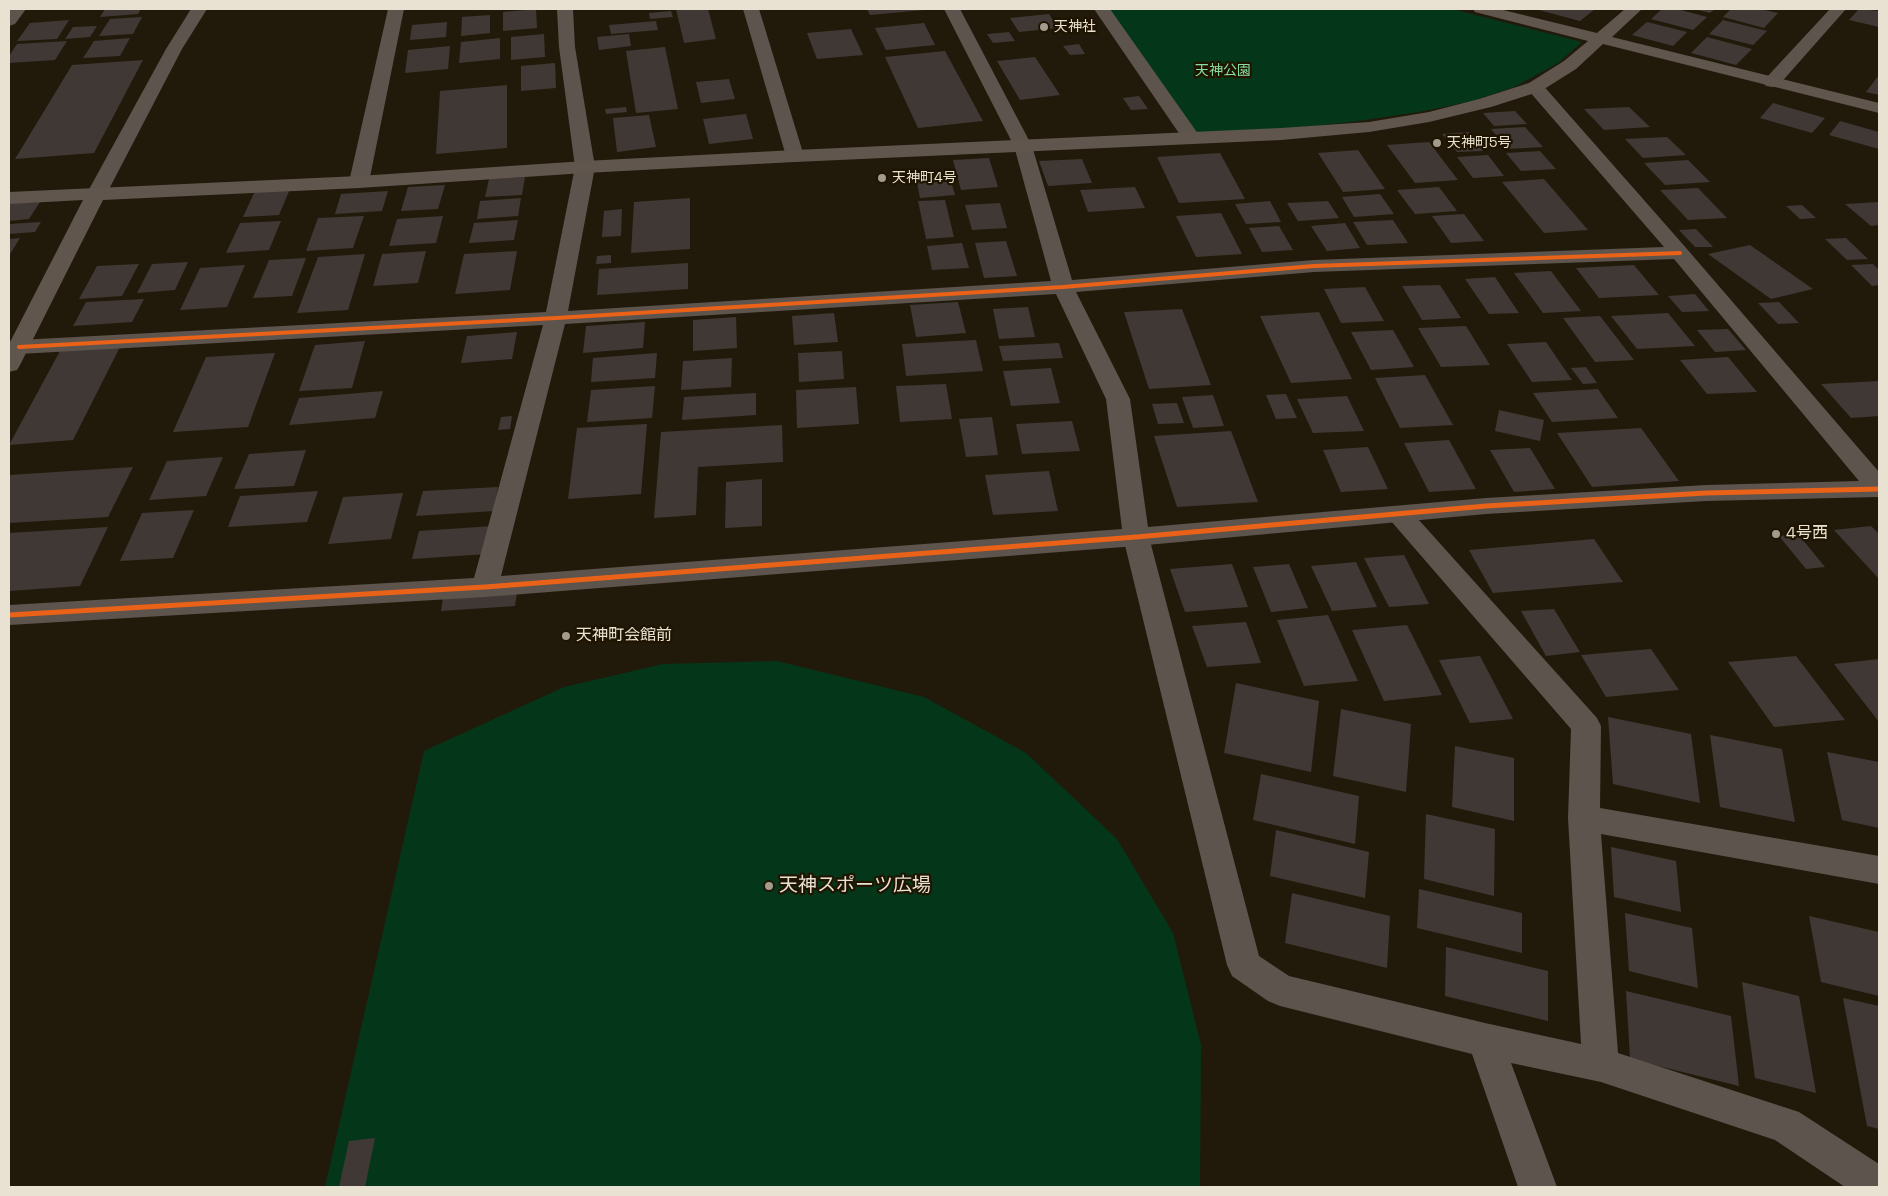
<!DOCTYPE html>
<meta charset="utf-8">
<style>
body{margin:0}
#map{position:relative;width:1888px;height:1196px;overflow:hidden;background:#211a0b;font-family:"Space Grotesk",sans-serif}
canvas{display:block}
.frame{position:absolute;inset:0;border:10px solid #e9e1d2;pointer-events:none}
</style>
<div id="map">
<canvas width="1888" height="1196"></canvas>
<div class="frame"></div>
</div>
<script>
const g = document.querySelector('canvas').getContext('2d');
g.lineJoin = 'round';
function fill(path, color) { g.fillStyle = color; g.fill(path, 'evenodd'); }
const shape = rows => new Path2D(rows.map(r => 'M' + r).join(''));
function strokePath(path, color, width, dash) { g.strokeStyle = color; g.lineWidth = width; g.lineCap = dash ? 'butt' : 'round'; g.setLineDash(dash || []); g.stroke(path); }
function drawText(font, color, halo, rows, align = 'center') {
  g.font = font + ' "Space Grotesk","Noto Sans JP",sans-serif'; g.lineWidth = 4.5; g.setLineDash([]); g.textBaseline = 'middle'; g.strokeStyle = halo; g.fillStyle = color; for (const [text, x, y, turn = 0] of rows) {
    g.save(); g.translate(x, y); g.rotate((+turn || 0) * Math.PI / 180); g.textAlign = isNaN(turn) ? turn : align; if (halo) g.strokeText(text, 0, 0); g.fillText(text, 0, 0); g.restore();
  }
}
const green = shape([
 [1100,9,1452,9,1582,42,1558,63,1514,87,1472,101,1419,112,1351,122,1276,130,1192,136],
 [777,661,924,697,1026,753,1117,839,1173,933,1201,1045,1200,1187,325,1187,424,751,564,687,663,664]
]);
const building = shape([
 [105,9,141,9,138,14,100,17],
 [536,9,537,28,503,31,503,12],
 [676,9,708,9,716,39,684,43],
 [867,9,924,9,924,10,870,15],
 [1541,9,1595,9,1580,21,1539,10],
 [1662,9,1677,9,1707,17,1693,30,1651,19],
 [1694,9,1715,9,1710,13],
 [1731,9,1760,9,1778,13,1764,28,1723,17],
 [1859,9,1879,11,1879,27,1849,20],
 [671,11,673,17,650,19,649,13],
 [1049,14,1058,28,1019,32,1010,18],
 [490,15,490,33,461,36,462,17],
 [142,17,133,34,99,36,110,19],
 [69,20,57,39,17,41,30,23],
 [1723,20,1767,31,1753,45,1709,34],
 [656,21,658,30,611,34,609,25],
 [447,22,446,37,410,40,412,25],
 [1647,22,1687,32,1673,46,1632,35],
 [924,23,935,45,886,50,875,28],
 [97,26,90,37,65,39,73,27],
 [851,29,863,55,817,59,807,33],
 [1009,32,1015,41,993,43,987,34],
 [544,34,545,57,511,60,511,37],
 [629,34,631,46,599,50,597,37],
 [1707,37,1752,49,1736,65,1691,53],
 [130,38,120,56,83,58,94,41],
 [500,38,500,59,459,63,461,42],
 [67,41,55,60,9,63,9,56,17,44],
 [1079,44,1085,54,1070,55,1063,46],
 [450,46,448,69,405,73,408,50],
 [665,47,678,109,636,113,626,51],
 [945,51,983,121,918,128,885,57],
 [1035,57,1060,95,1020,100,997,61],
 [143,60,94,153,15,159,72,65],
 [555,63,556,88,521,91,521,66],
 [1879,75,1879,95,1866,92],
 [729,79,735,99,701,103,696,82],
 [507,85,507,148,436,154,440,91],
 [1139,96,1148,109,1131,110,1123,98],
 [1773,103,1825,118,1812,133,1760,118],
 [626,107,627,112,606,114,605,109],
 [1629,107,1650,127,1604,130,1584,109],
 [1515,111,1527,124,1494,126,1483,113],
 [746,114,753,139,709,144,703,119],
 [649,115,656,147,617,152,613,118],
 [1840,121,1879,132,1879,149,1829,135],
 [1525,127,1543,147,1508,149,1491,129],
 [1469,132,1483,151,1457,152,1442,134],
 [1667,137,1686,155,1643,158,1625,139],
 [1429,142,1458,180,1415,183,1387,145],
 [1358,150,1385,189,1343,192,1318,153],
 [1540,151,1556,169,1521,171,1506,153],
 [1220,153,1245,199,1179,203,1157,157],
 [1488,155,1504,176,1473,178,1457,157],
 [989,158,998,187,961,190,953,160],
 [1082,159,1092,183,1048,186,1039,161],
 [1688,160,1710,182,1665,185,1644,163],
 [948,170,955,195,920,198,915,172],
 [525,177,522,195,485,197,489,179],
 [1544,179,1588,230,1544,233,1502,182],
 [445,185,438,209,401,211,408,187],
 [1135,187,1145,208,1088,212,1080,190],
 [1439,187,1457,211,1415,214,1397,190],
 [1698,188,1727,218,1688,220,1660,190],
 [290,189,279,215,243,217,255,191],
 [388,191,382,211,335,214,341,194],
 [1380,194,1394,214,1354,217,1342,197],
 [521,198,518,216,477,219,480,201],
 [690,198,690,249,631,253,634,202],
 [945,200,954,237,926,239,918,201],
 [1270,201,1281,222,1246,224,1235,204],
 [1328,201,1339,218,1298,221,1287,203],
 [40,202,29,219,9,221,9,203],
 [1879,202,1879,225,1871,226,1845,204],
 [1000,203,1007,228,972,230,965,205],
 [1802,205,1816,218,1800,219,1786,206],
 [622,209,621,236,602,237,604,211],
 [1221,213,1242,254,1196,257,1176,216],
 [1464,214,1484,241,1451,243,1432,216],
 [364,216,353,248,306,251,318,218],
 [443,216,436,243,389,246,397,219],
 [518,220,514,240,469,243,474,223],
 [1393,220,1408,243,1367,245,1353,222],
 [281,221,269,250,226,253,240,223],
 [41,222,35,232,9,234,9,224],
 [1345,223,1360,248,1327,251,1311,226],
 [1279,226,1293,250,1262,252,1249,228],
 [1696,229,1713,247,1695,247,1679,230],
 [20,238,9,256,9,239],
 [1846,238,1868,259,1847,260,1825,239],
 [1006,241,1017,276,984,278,975,243],
 [962,243,969,268,932,270,927,246],
 [1750,245,1813,289,1771,299,1708,254],
 [426,251,418,283,373,286,382,254],
 [517,251,510,290,455,294,464,254],
 [365,254,348,310,297,313,318,257],
 [611,255,611,263,596,264,597,256],
 [306,258,292,296,253,298,269,260],
 [188,262,175,290,137,293,152,264],
 [688,263,688,289,597,295,599,269],
 [139,264,122,296,79,299,97,266],
 [1873,264,1879,270,1879,285,1872,286,1851,265],
 [245,265,227,307,180,310,200,268],
 [1634,265,1659,295,1599,298,1576,268],
 [1551,271,1581,311,1543,313,1514,273],
 [1495,277,1519,313,1489,314,1465,279],
 [1440,285,1461,318,1422,320,1402,286],
 [1365,287,1384,321,1341,323,1324,289],
 [1695,294,1709,311,1682,312,1668,296],
 [144,299,132,322,73,326,86,302],
 [958,302,966,333,916,337,910,305],
 [1779,302,1799,323,1778,324,1758,303],
 [1028,307,1035,337,999,339,993,309],
 [1182,309,1211,385,1149,389,1124,312],
 [1319,312,1352,379,1291,383,1260,316],
 [834,313,838,342,794,345,792,316],
 [1668,313,1695,346,1637,349,1611,316],
 [1600,316,1634,360,1595,362,1563,318],
 [736,317,737,348,693,351,693,320],
 [645,322,643,348,583,353,586,326],
 [1466,326,1490,365,1441,367,1418,328],
 [1728,329,1746,350,1715,352,1697,330],
 [1393,330,1414,367,1371,370,1351,332],
 [517,332,512,359,461,363,467,336],
 [976,340,983,371,906,376,902,344],
 [365,341,352,388,299,391,315,345],
 [1546,342,1572,380,1532,382,1507,344],
 [1059,343,1063,358,1003,361,999,346],
 [120,347,73,440,9,445,60,351],
 [842,351,844,379,799,382,798,353],
 [275,353,248,427,173,432,206,357],
 [657,353,655,378,591,382,593,358],
 [1728,357,1757,392,1707,394,1680,360],
 [732,358,731,387,681,390,683,361],
 [1586,367,1597,383,1583,384,1571,368],
 [1051,368,1060,403,1011,406,1003,371],
 [1425,375,1453,425,1400,428,1375,378],
 [1879,381,1879,416,1851,418,1821,384],
 [946,384,952,419,900,422,896,386],
 [655,386,652,418,587,422,591,390],
 [856,387,859,424,797,428,796,390],
 [1598,389,1618,418,1552,422,1533,393],
 [383,391,375,418,289,425,299,398],
 [756,393,756,415,682,420,684,397],
 [1286,394,1297,418,1276,419,1266,395],
 [1213,395,1224,426,1193,428,1182,397],
 [1347,396,1364,431,1313,433,1297,399],
 [1177,403,1184,423,1158,424,1152,404],
 [1499,410,1544,420,1540,441,1495,431],
 [512,416,510,429,498,430,501,417],
 [992,417,998,455,966,457,959,419],
 [1072,421,1080,451,1022,454,1016,424],
 [647,424,641,494,568,499,577,428],
 [782,425,783,462,698,467,696,515,654,518,661,432],
 [1641,428,1679,481,1592,487,1557,433],
 [1231,431,1258,502,1177,507,1154,436],
 [1449,440,1476,489,1429,492,1404,443],
 [1368,447,1388,489,1341,492,1323,450],
 [1530,448,1555,489,1514,492,1490,450],
 [306,450,294,486,234,489,249,454],
 [223,457,206,496,149,500,167,461],
 [133,467,108,517,9,523,9,475],
 [1049,471,1058,511,993,515,985,475],
 [762,479,762,526,725,528,726,482],
 [498,487,494,511,416,516,423,491],
 [318,491,307,522,228,527,240,496],
 [403,493,391,539,328,544,343,497],
 [194,510,173,558,120,561,142,513],
 [493,526,487,554,412,559,419,531],
 [1871,526,1879,534,1879,579,1834,530],
 [108,527,80,586,9,591,9,533],
 [1798,534,1825,567,1806,569,1779,536],
 [1594,539,1623,582,1493,593,1469,550],
 [1404,555,1429,604,1389,607,1364,558],
 [1356,562,1377,607,1332,611,1311,566],
 [1232,564,1248,607,1185,612,1170,569],
 [1289,564,1308,608,1271,612,1253,567],
 [517,593,515,606,441,611,443,598],
 [1554,609,1580,652,1546,656,1521,611],
 [1328,615,1358,681,1304,686,1277,620],
 [1246,622,1261,663,1207,667,1192,626],
 [1407,625,1442,695,1384,701,1352,630],
 [1651,649,1679,690,1606,697,1581,655],
 [1480,656,1513,719,1470,723,1439,660],
 [1796,656,1845,720,1774,727,1728,662],
 [1879,659,1879,722,1834,664],
 [1236,683,1319,701,1311,772,1224,753],
 [1341,709,1411,724,1406,792,1333,776],
 [1608,717,1691,734,1700,803,1613,784],
 [1710,735,1782,749,1795,822,1720,807],
 [1455,746,1514,758,1514,821,1452,807],
 [1827,752,1879,762,1879,828,1842,820],
 [1261,774,1359,796,1355,844,1253,820],
 [1426,814,1495,829,1494,896,1424,879],
 [1276,830,1369,852,1365,898,1270,876],
 [1611,847,1676,861,1681,912,1614,897],
 [1419,889,1522,913,1522,953,1417,928],
 [1292,893,1390,916,1387,968,1285,943],
 [1625,913,1692,928,1698,988,1629,971],
 [1809,916,1879,932,1879,996,1821,982],
 [1446,947,1548,971,1548,1021,1445,996],
 [1742,982,1799,996,1816,1093,1755,1078],
 [1626,991,1731,1016,1739,1086,1630,1059],
 [1843,998,1879,1006,1879,1129,1867,1126],
 [375,1138,365,1187,339,1187,349,1141]
]);
const lane = shape([
 [1400,506,1409,509,1597,718,1601,726,1600,808,1879,856,1879,884,1601,834,1618,1053,1799,1112,1879,1164,1879,1187,1845,1187,1775,1140,1601,1082,1511,1063,1557,1187,1518,1187,1472,1054,1280,1006,1268,1001,1232,976,1227,965,1123,537,1127,531,1136,528,1145,531,1149,537,1259,956,1289,976,1485,1023,1581,1044,1568,818,1571,729,1391,521,1387,515,1391,509,1400,506]
]);
const street = shape([
 [10,9,26,9,15,24,9,26,10,9],
 [191,9,207,9,182,49,107,193,104,197,97,199,90,197,87,193,166,49,191,9],
 [388,9,404,9,369,182,366,186,359,188,352,186,349,182,388,9],
 [557,9,573,9,575,47,595,167,568,311,1051,281,1014,146,944,9,960,9,1032,146,1072,280,1314,260,1664,247,1529,91,1526,87,1529,83,1535,82,1541,83,1687,249,1879,472,1879,497,1706,501,1486,514,1136,546,485,597,9,625,9,605,474,578,543,325,19,354,11,352,9,346,11,342,19,340,546,312,575,167,559,47,557,9],
 [1674,259,1859,481,1706,485,1486,498,1148,527,1130,399,1076,292,1314,272,1674,259],
 [1056,294,1106,399,1122,529,501,576,565,324,1056,294],
 [743,9,759,9,804,156,802,160,795,162,788,160,786,156,743,9],
 [1094,9,1110,9,1201,138,1199,142,1192,144,1185,142,1094,9],
 [1830,9,1846,9,1778,86,1772,87,1766,86,1763,82,1766,78,1830,9]
]);
const secondary = shape([
 [1473,9,1499,9,1597,33,1625,9,1642,9,1612,37,1879,103,1879,113,1603,44,1576,69,1541,91,1491,107,1429,122,1369,132,1281,140,795,162,585,173,359,188,103,200,20,365,17,370,9,372,9,344,83,200,9,204,9,192,359,176,585,161,795,150,1281,128,1369,122,1429,112,1479,99,1529,83,1564,61,1588,41,1475,12,1473,9]
]);
const cyclewayFar1 = shape([
 [19,347,556,318,1063,287,1314,266,1680,253]
]);
const cycleway = shape([
 [9,615,485,587,1136,537,1486,506,1706,493,1879,489]
]);
const markers = [
 [1044,27,5,"#a39b8c"],
 [1437,143,5,"#a39b8c"],
 [882,178,5,"#a39b8c"],
 [1776,534,5,"#a39b8c"],
 [566,636,5,"#a39b8c"],
 [769,886,5,"#a39b8c"]
];
const farPoinames = [
 ["天神社",1054,27],
 ["天神町5号",1447,143],
 ["天神町4号",892,178]
];
const farParknames = [
 ["天神公園",1223,71]
];
const poiNames = [
 ["4号西",1786,534],
 ["天神町会館前",576,636]
];
const nearPoinames = [
 ["天神スポーツ広場",779,886]
];
fill(green, '#043719');
fill(building, '#403834');
fill(lane, '#5d544d');
fill(street, '#5d544d');
fill(secondary, '#61564e');
strokePath(cyclewayFar1, '#ea6118', 4);
strokePath(cycleway, '#ea6118', 5);
for (const [x, y, r, color] of markers) { const dot = new Path2D(); dot.arc(x, y, r, 0, 2 * Math.PI); g.fillStyle = color; g.fill(dot); strokePath(dot, '#1f1400', 2); }
drawText('14px', '#e9e1d2', '#1f1400', farPoinames, 'left');
drawText('14px', '#88dea0', '#1f1400', farParknames);
drawText('16px', '#e9e1d2', '#1f1400', poiNames, 'left');
drawText('19px', '#e9e1d2', '#1f1400', nearPoinames, 'left');
</script>
